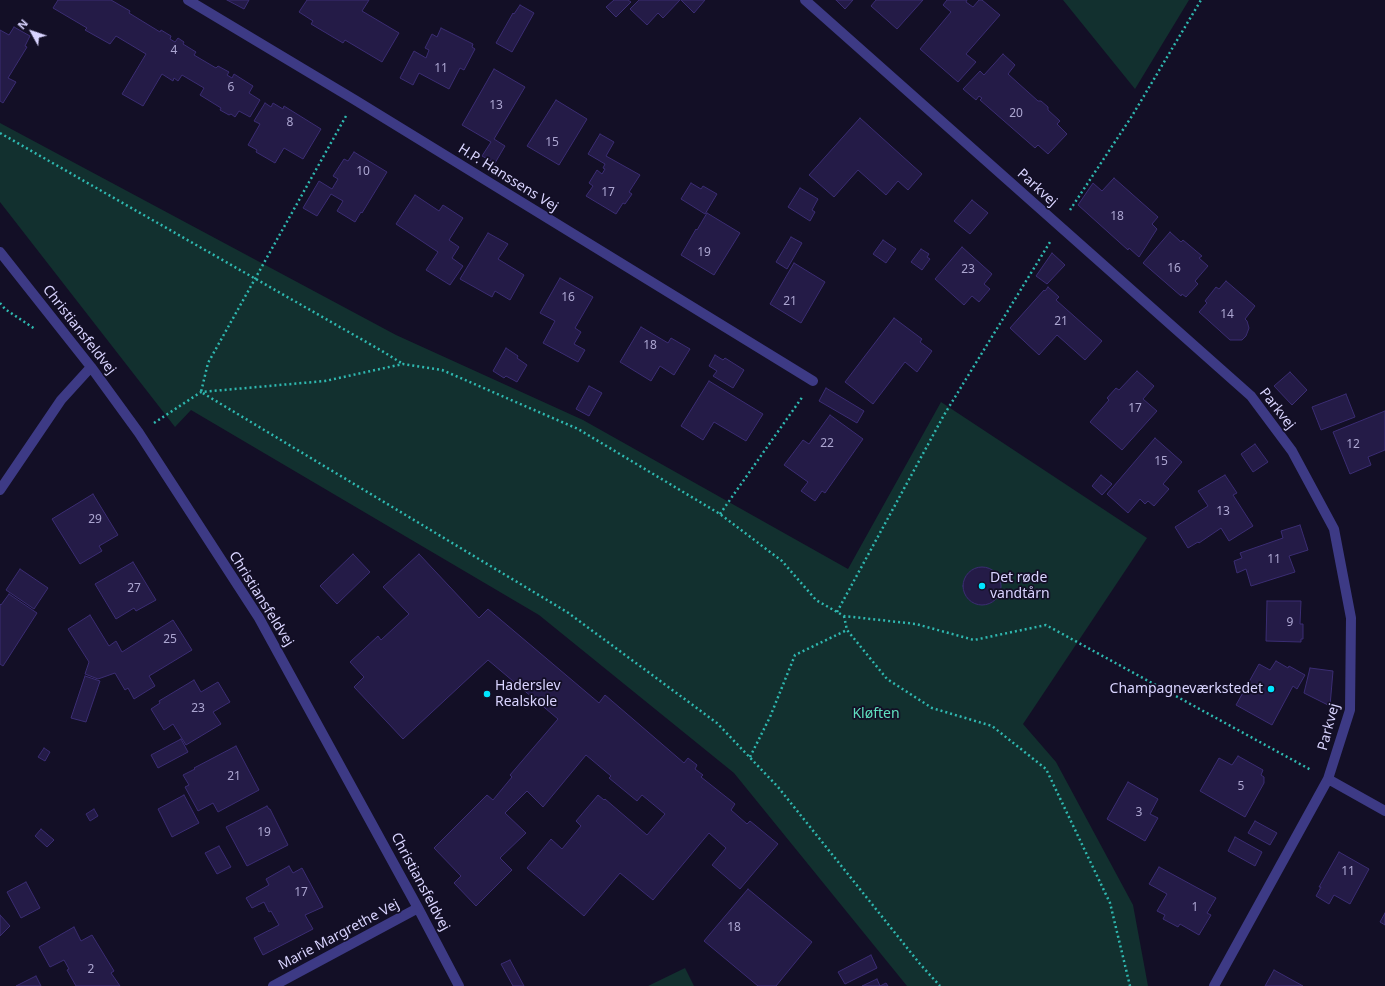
<!DOCTYPE html>
<meta charset="utf-8">
<style>
body{margin:0}
#map{position:relative;width:1385px;height:986px;overflow:hidden;background:#130f26;font-family:"Noto Sans",sans-serif}
canvas{display:block}
.north{position:absolute;left:12px;top:12px;width:40px;height:40px;-webkit-text-stroke:3px #130f26;paint-order:stroke;rotate:310deg;font-size:11px;font-weight:700;line-height:16px;text-align:center;color:#d9d4ff}
.north::after{content:'';display:block;margin:auto;width:14px;height:18px;background:#d9d4ff;clip-path:polygon(50% 0,100% 100%,50% 72%,0 100%)}
</style>
<div id="map">
<canvas width="1385" height="986"></canvas>
<div class="north">N</div>
</div>
<script>
const g = document.querySelector('canvas').getContext('2d');
g.lineJoin = 'round';
function fill(path, color) { g.fillStyle = color; g.fill(path, 'evenodd'); }
const shape = rows => new Path2D(rows.map(r => 'M' + r).join(''));
function strokePath(path, color, width, dash) { g.strokeStyle = color; g.lineWidth = width; g.lineCap = dash ? 'butt' : 'round'; g.setLineDash(dash || []); g.stroke(path); }
function drawText(font, color, halo, rows, align = 'center') {
  g.font = font + ' "Noto Sans",sans-serif'; g.lineWidth = 3.5; g.setLineDash([]); g.textBaseline = 'middle'; g.strokeStyle = halo; g.fillStyle = color; for (const [text, x, y, turn = 0] of rows) {
    g.save(); g.translate(x, y); g.rotate((+turn || 0) * Math.PI / 180); g.textAlign = isNaN(turn) ? turn : align; if (halo) g.strokeText(text, 0, 0); g.fillText(text, 0, 0); g.restore();
  }
}
const green = shape([
 [1063,0,1189,0,1135,89],
 [0,123,396,335,583,420,848,569,941,402,1147,538,1023,724,1056,762,1133,905,1148,986,907,986,734,773,539,615,191,410,175,427,0,202],
 [685,968,694,986,648,986]
]);
const building = shape([
 [58,0,111,0,130,11,129,13,160,32,161,30,171,36,170,39,175,42,178,38,184,42,183,44,196,52,194,55,216,68,218,66,229,72,227,75,232,78,234,74,253,86,249,93,260,100,250,117,239,111,235,117,231,114,229,115,220,110,221,108,200,95,204,88,182,75,178,81,174,78,173,81,162,74,143,106,122,94,146,54,116,36,110,44,85,30,87,28,53,8,58,0],
 [227,0,249,0,244,9,227,0],
 [307,0,369,0,362,11,399,33,382,62,345,40,343,43,311,24,313,21,299,12,307,0],
 [614,0,628,0,631,2,616,17,606,7,614,0],
 [639,0,680,0,663,18,658,13,647,25,630,9,639,0],
 [681,0,705,0,694,13,681,0],
 [836,0,853,0,845,9,836,0],
 [876,0,923,0,897,29,871,6,876,0],
 [947,0,967,0,966,2,973,7,979,0,982,0,1000,15,966,54,976,62,958,82,920,49,951,12,943,5,947,0],
 [520,5,534,13,512,52,496,43,513,13,514,14,520,5],
 [14,27,30,36,25,46,27,47,8,78,16,82,3,103,0,101,0,30,9,35,14,27],
 [441,28,473,44,472,47,475,49,464,70,460,68,449,89,419,73,413,85,400,78,414,51,426,58,429,50,425,48,432,34,437,37,441,28],
 [1003,54,1015,65,1008,74,1038,101,1041,101,1048,107,1048,110,1060,121,1057,124,1067,134,1048,154,1038,145,1035,148,980,100,982,98,979,96,976,100,963,89,980,71,984,75,1003,54],
 [494,69,525,87,494,139,505,146,495,163,482,156,491,142,462,125,494,69],
 [556,100,587,119,559,165,527,146,556,100],
 [265,103,271,107,273,103,283,109,284,106,321,129,303,159,284,148,275,163,256,152,257,150,248,145,260,124,254,121,265,103],
 [860,118,922,174,908,190,898,181,886,195,858,170,834,197,809,175,860,118],
 [600,134,614,142,606,156,640,175,629,192,632,194,625,204,623,203,616,214,586,196,593,186,589,183,597,170,602,174,605,169,603,168,605,164,588,154,600,134],
 [354,152,387,172,362,213,361,212,355,222,337,211,343,201,331,194,317,216,303,208,319,181,332,189,338,179,333,176,344,159,348,161,354,152],
 [1114,178,1158,217,1152,224,1157,229,1139,257,1129,248,1128,250,1078,205,1093,183,1102,191,1114,178],
 [691,183,701,189,703,186,717,194,705,214,681,199,691,183],
 [800,188,818,199,812,210,815,212,810,221,788,207,800,188],
 [415,195,439,211,443,205,463,218,449,240,459,247,452,258,463,266,450,285,426,270,438,252,396,224,415,195],
 [972,200,988,213,970,234,954,221,972,200],
 [707,213,740,233,714,275,681,255,696,229,697,230,707,213],
 [1170,232,1181,242,1183,240,1202,256,1199,258,1208,266,1195,281,1198,284,1186,297,1182,294,1181,296,1143,263,1170,232],
 [488,233,508,244,498,259,524,275,510,300,495,291,492,297,460,279,488,233],
 [791,237,802,243,787,269,776,262,791,237],
 [883,240,896,249,886,263,873,254,883,240],
 [962,247,992,274,984,284,990,289,979,302,972,296,964,305,935,279,962,247],
 [921,249,929,254,927,257,930,259,922,270,911,262,921,249],
 [1052,253,1065,265,1047,284,1036,276,1052,253],
 [794,263,825,282,801,323,770,304,794,263],
 [560,278,593,297,575,328,581,332,574,344,585,350,578,362,543,343,555,321,540,313,560,278],
 [1226,281,1255,306,1245,319,1247,321,1249,328,1246,336,1242,340,1230,340,1199,312,1207,303,1205,301,1216,287,1219,289,1226,281],
 [1048,287,1059,297,1056,300,1102,341,1085,360,1057,335,1039,355,1010,328,1044,290,1045,291,1048,287],
 [894,318,922,339,920,342,932,351,917,372,905,362,873,404,845,382,894,318],
 [641,327,668,343,671,338,690,349,674,375,660,366,651,381,620,362,641,327],
 [506,348,518,356,517,358,527,365,517,382,506,376,504,378,493,371,506,348],
 [715,355,723,360,725,358,744,370,733,388,713,376,717,371,709,366,715,355],
 [1137,371,1154,386,1143,399,1157,411,1122,450,1090,422,1109,400,1107,398,1116,388,1119,390,1137,371],
 [1290,372,1307,390,1292,405,1274,386,1290,372],
 [709,381,763,414,746,441,714,422,703,440,681,426,709,381],
 [589,386,602,393,589,416,576,409,589,386],
 [826,388,864,411,857,423,819,401,826,388],
 [1346,394,1355,417,1321,430,1312,407,1346,394],
 [1385,411,1385,450,1368,457,1371,465,1350,474,1333,432,1385,411],
 [830,415,863,439,825,493,822,491,815,501,801,491,808,482,784,465,803,440,809,444,830,415],
 [1155,438,1182,462,1163,484,1169,489,1154,506,1148,501,1145,504,1140,499,1128,513,1107,494,1155,438],
 [1255,444,1268,462,1253,472,1241,454,1255,444],
 [1101,475,1112,484,1102,495,1092,486,1101,475],
 [1225,475,1237,493,1233,495,1253,526,1229,541,1221,528,1199,543,1198,542,1188,548,1175,527,1208,506,1198,491,1225,475],
 [93,494,118,535,99,546,102,551,80,564,52,519,93,494],
 [1300,525,1308,550,1289,556,1295,572,1251,586,1246,569,1237,573,1234,561,1242,558,1240,553,1283,538,1281,531,1300,525],
 [353,554,370,572,337,604,320,586,353,554],
 [419,554,479,618,488,609,599,703,605,695,684,763,688,758,697,765,695,769,703,775,701,777,735,804,731,810,747,824,750,821,778,844,740,889,712,865,726,848,709,833,653,900,620,873,584,916,527,868,551,839,562,849,581,826,576,821,598,795,604,800,605,799,647,835,665,814,642,795,637,801,609,778,611,776,586,755,543,807,527,791,505,813,526,833,500,858,512,870,476,906,454,883,461,876,434,848,487,795,493,800,512,777,510,775,558,719,488,660,403,739,354,687,364,677,350,662,378,636,381,640,409,614,383,587,419,554],
 [133,562,156,600,136,611,134,608,116,619,95,584,133,562],
 '963 586a19 19 0 1 1 38 0a19 19 0 1 1-38 0Z',
 [20,569,48,588,34,609,6,590,20,569],
 [9,594,37,613,3,666,0,664,0,604,1,605,9,594],
 [1267,601,1301,601,1300,624,1303,624,1303,639,1301,639,1301,642,1266,641,1267,601],
 [90,615,109,646,116,641,122,652,173,620,192,650,149,676,155,686,134,699,128,688,125,690,115,673,98,679,85,674,89,662,68,629,90,615],
 [1276,661,1288,668,1289,666,1305,675,1297,689,1293,686,1272,725,1236,705,1259,664,1270,670,1276,661],
 [1310,668,1333,671,1330,706,1304,693,1310,668],
 [85,676,100,681,86,722,71,718,85,676],
 [194,680,201,692,218,682,230,702,213,712,221,724,186,745,173,724,164,730,151,709,160,703,159,701,194,680],
 [181,739,188,752,158,768,151,755,181,739],
 [236,746,259,790,218,812,213,803,198,811,185,787,189,785,183,775,195,769,194,768,236,746],
 [44,748,50,752,45,761,38,757,44,748],
 [1238,756,1263,770,1261,775,1264,777,1264,783,1245,817,1200,791,1219,758,1232,765,1238,756],
 [1128,782,1158,799,1150,814,1158,818,1145,841,1107,819,1128,782],
 [184,795,199,823,172,837,158,809,184,795],
 [267,806,269,809,270,809,288,845,247,866,226,827,267,806],
 [94,809,98,816,90,821,86,814,94,809],
 [1255,821,1277,833,1270,845,1248,833,1255,821],
 [41,829,54,840,47,847,35,836,41,829],
 [1235,837,1262,852,1255,866,1228,851,1235,837],
 [219,846,231,867,217,874,205,853,219,846],
 [1339,852,1369,869,1350,904,1334,895,1329,904,1316,896,1321,887,1319,887,1339,852],
 [289,866,293,873,302,868,323,907,305,915,313,929,263,955,254,938,279,925,271,911,269,912,264,902,252,908,246,898,269,885,266,879,289,866],
 [1159,867,1216,898,1207,913,1211,915,1199,935,1180,924,1178,927,1163,919,1165,915,1157,911,1167,894,1149,884,1159,867],
 [26,882,40,908,21,918,7,892,26,882],
 [748,889,812,942,776,986,758,986,704,941,748,889],
 [1385,913,1385,925,1380,922,1385,913],
 [0,915,10,926,0,936,0,915],
 [74,927,81,941,92,935,114,971,111,973,120,986,76,986,67,970,69,969,64,960,50,967,39,947,74,927],
 [871,955,877,968,845,984,838,972,871,955],
 [510,960,524,986,513,986,501,964,510,960],
 [1274,970,1303,986,1265,986,1274,970],
 [36,976,41,986,16,986,36,976],
 [877,979,880,986,886,983,888,986,862,986,877,979]
]);
const path = shape([
 [346,116,208,363,201,392,567,612,717,723,778,787,920,964,940,986],
 [0,133,382,351,403,364],
 [1070,210,1132,116,1201,0],
 [0,303,5,309,35,329],
 [154,423,201,392,325,381,403,364,442,370,578,429,720,514,782,561,816,600,844,616,916,624,974,640,1046,625,1311,770],
 [720,514,803,396],
 [837,612,944,415,1050,242],
 [844,616,847,630,887,679,932,708,992,726,1046,769,1110,903,1130,986],
 [750,757,770,717,795,655,847,630]
]);
const minor = shape([
 [188,0,355,100,813,381],
 [805,0,1251,396,1292,451,1334,529,1351,618,1350,710,1328,779,1214,986],
 [0,252,91,367,139,433,259,618,418,908,459,986],
 [0,490,61,400,91,367],
 [1328,779,1385,811],
 [273,986,418,908]
]);
const markers = [
 [982,586,4,"#00e5ff"],
 [1271,689,4,"#00e5ff"],
 [487,694,4,"#00e5ff"]
];
const numberNames = [
 ["4",174,51],
 ["11",441,69],
 ["6",231,88],
 ["13",496,106],
 ["20",1016,114],
 ["8",290,123],
 ["15",552,143],
 ["10",363,172],
 ["17",608,193],
 ["18",1117,217],
 ["19",704,253],
 ["16",1174,269],
 ["23",968,270],
 ["16",568,298],
 ["21",790,302],
 ["14",1227,315],
 ["21",1061,322],
 ["18",650,346],
 ["17",1135,409],
 ["22",827,444],
 ["12",1353,445],
 ["15",1161,462],
 ["13",1223,512],
 ["29",95,520],
 ["11",1274,560],
 ["27",134,589],
 ["9",1290,623],
 ["25",170,640],
 ["23",198,709],
 ["21",234,777],
 ["5",1241,787],
 ["3",1139,813],
 ["19",264,833],
 ["11",1348,872],
 ["17",301,893],
 ["1",1195,908],
 ["18",734,928],
 ["2",91,970]
];
const streetNames = [
 ["H.P. Hanssens Vej",508,178,32],
 ["Parkvej",1037,188,42],
 ["Christiansfeldvej",79,330,52],
 ["Parkvej",1277,409,52],
 ["Christiansfeldvej",261,599,58],
 ["Parkvej",1329,727,-75],
 ["Christiansfeldvej",420,882,62],
 ["Marie Margrethe Vej",339,935,-28]
];
const poiNames = [
 ["Det røde",990,578],
 ["vandtårn",990,594],
 ["Haderslev",495,686],
 ["Realskole",495,702],
 ["Champagneværkstedet",1263,689,"right"]
];
const parkNames = [
 ["Kløften",876,714]
];
fill(green, '#12302f');
fill(building, '#241b47');
strokePath(building, '#3b2d73', 1);
strokePath(path, '#2fb8b0', 2.5, [2, 3]);
strokePath(minor, '#3d3a85', 10);
for (const [x, y, r, color] of markers) { const dot = new Path2D(); dot.arc(x, y, r, 0, 2 * Math.PI); g.fillStyle = color; g.fill(dot); strokePath(dot, '#130f26', 1.5); }
drawText('12px', '#aca6d1', null, numberNames);
drawText('14px', '#d9d4ff', '#130f26', streetNames);
drawText('14px', '#d9d4ff', '#130f26', poiNames, 'left');
drawText('14px', '#5fe0c0', '#130f26', parkNames);
</script>
